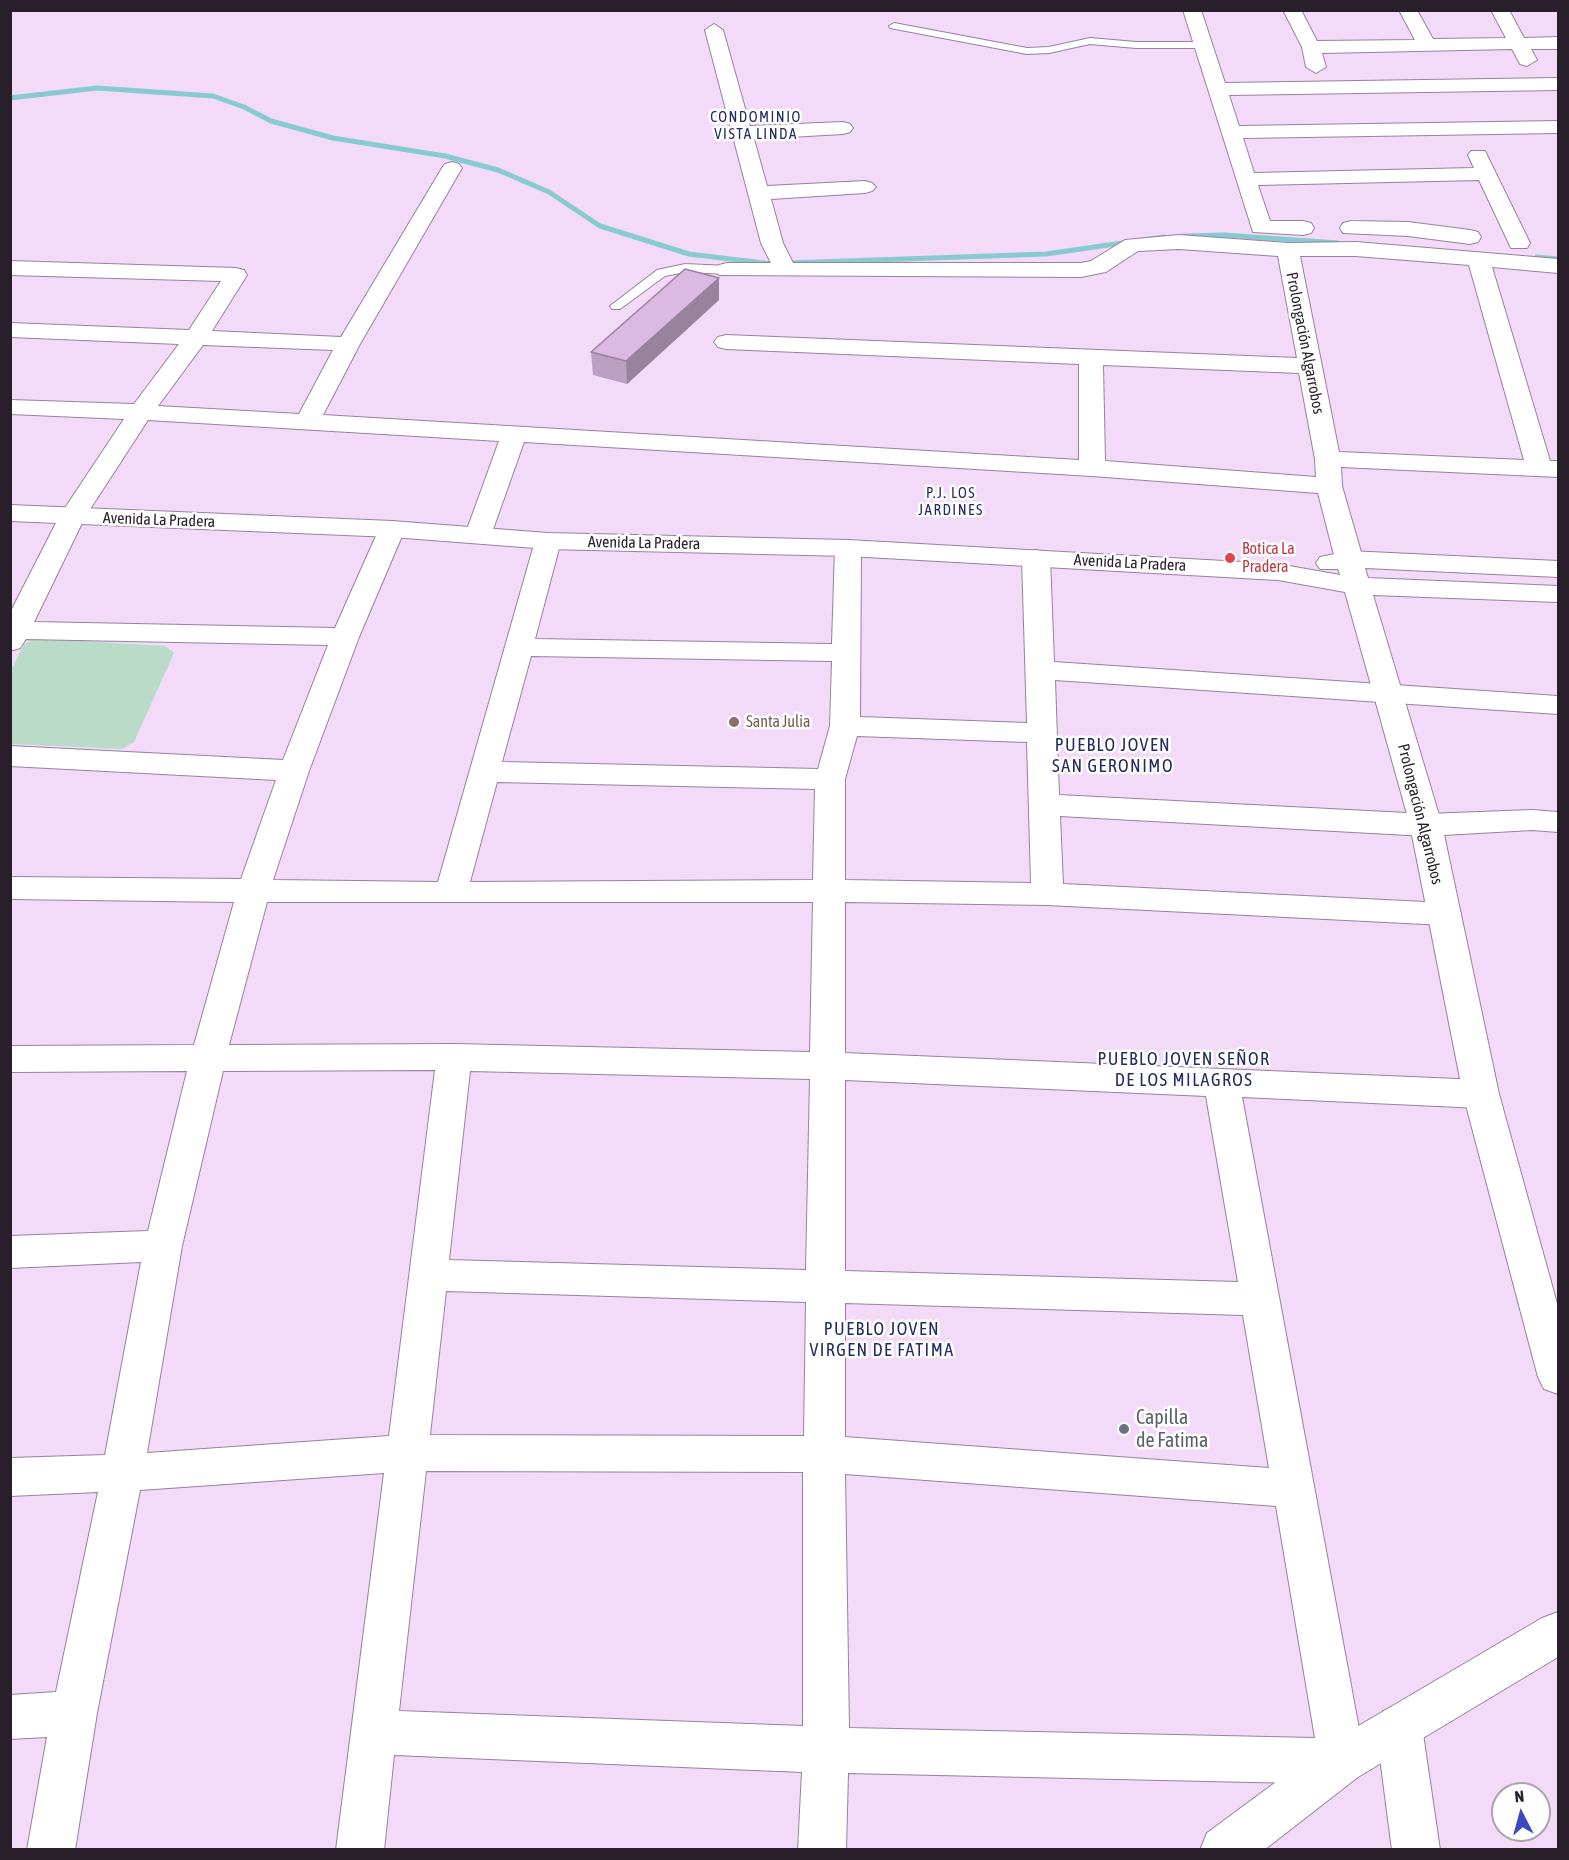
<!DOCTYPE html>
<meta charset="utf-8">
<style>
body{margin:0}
#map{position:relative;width:1569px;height:1860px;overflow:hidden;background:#f4daf9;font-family:"Asap Condensed",sans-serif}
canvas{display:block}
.frame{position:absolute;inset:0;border:12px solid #281f2a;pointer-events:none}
.north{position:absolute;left:1491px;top:1782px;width:60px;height:60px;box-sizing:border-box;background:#fff;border:2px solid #a9a5aa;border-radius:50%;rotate:354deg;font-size:16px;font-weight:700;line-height:24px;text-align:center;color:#281f2a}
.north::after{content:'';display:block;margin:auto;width:21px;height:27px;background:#3d4abe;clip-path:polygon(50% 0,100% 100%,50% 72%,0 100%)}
</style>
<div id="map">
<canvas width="1569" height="1860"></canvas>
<div class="frame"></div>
<div class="north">N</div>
</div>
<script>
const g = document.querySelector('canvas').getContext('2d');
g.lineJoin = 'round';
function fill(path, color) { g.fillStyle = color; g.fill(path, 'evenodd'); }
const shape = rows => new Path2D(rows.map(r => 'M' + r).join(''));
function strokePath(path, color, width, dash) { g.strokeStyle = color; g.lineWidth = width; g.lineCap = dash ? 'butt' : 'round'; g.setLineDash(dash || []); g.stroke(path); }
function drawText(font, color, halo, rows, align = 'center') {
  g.font = font + ' "Asap Condensed",sans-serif'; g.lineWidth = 5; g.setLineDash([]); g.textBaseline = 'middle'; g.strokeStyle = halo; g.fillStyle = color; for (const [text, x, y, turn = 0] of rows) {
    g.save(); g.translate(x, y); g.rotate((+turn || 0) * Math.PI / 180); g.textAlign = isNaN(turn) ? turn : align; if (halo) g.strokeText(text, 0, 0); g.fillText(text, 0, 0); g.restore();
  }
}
const green = shape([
 [37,638,165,646,174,653,134,742,122,749,11,744,11,670,24,644]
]);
const stream = shape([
 [10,98,97,88,213,96,244,107,271,121,333,138,445,156,498,170,549,192,600,226,689,254,772,264],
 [1184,236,1224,235,1338,243],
 [1537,257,1558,259],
 [789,263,1046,254,1164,237]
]);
const lane = shape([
 [894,23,1027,48,1049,47,1090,38,1136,42,1204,42,1209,45,1204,48,1136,48,1090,44,1049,53,1027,54,890,28,889,26,894,23],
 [685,264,727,266,733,270,727,274,685,272,665,276,620,309,612,309,610,306,657,270,685,264]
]);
const street = shape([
 [1183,10,1201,10,1225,83,1558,78,1558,90,1229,95,1239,126,1558,121,1558,133,1243,138,1254,173,1474,168,1468,155,1471,151,1485,151,1530,243,1527,248,1511,248,1479,180,1258,185,1270,221,1303,221,1311,223,1314,228,1311,233,1303,235,1253,232,1183,10],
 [1283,10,1301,10,1317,41,1415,40,1399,10,1417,10,1433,39,1506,38,1491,10,1509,10,1524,38,1558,37,1558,49,1531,49,1537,60,1527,66,1520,64,1512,49,1322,53,1326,67,1316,73,1306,67,1302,47,1283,10],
 [714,24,723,30,750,126,843,122,850,124,853,128,850,132,843,134,754,139,767,186,865,181,872,183,876,187,872,191,865,193,771,199,783,243,793,263,1081,263,1091,261,1125,240,1179,235,1288,243,1356,242,1558,259,1558,273,1492,267,1550,461,1558,461,1558,477,1341,467,1342,486,1363,559,1359,565,1349,567,1339,565,1335,559,1318,493,1092,476,524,442,491,535,487,541,478,543,469,541,465,535,499,441,148,420,85,517,34,622,335,628,379,529,383,523,392,521,401,523,405,529,359,637,309,771,273,880,438,882,535,541,539,535,548,533,557,535,561,541,535,639,832,644,835,548,838,542,848,540,858,542,861,548,860,717,1027,723,1022,558,1026,552,1036,550,1046,552,1050,558,1054,662,1558,696,1558,714,1055,680,1059,795,1426,814,1532,810,1558,812,1558,832,1532,830,1426,836,1060,816,1063,884,1445,903,1457,906,1461,914,1457,922,1445,925,1047,905,845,902,845,1053,1481,1080,1494,1084,1499,1094,1494,1104,1481,1108,1242,1097,1365,1761,1358,1777,1342,1784,848,1773,846,1850,798,1850,802,1772,394,1755,384,1850,336,1850,384,1473,140,1490,97,1713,75,1850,27,1850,47,1737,10,1739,10,1695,56,1692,98,1492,10,1496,10,1458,105,1455,141,1262,10,1268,10,1236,148,1231,187,1071,10,1072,10,1046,194,1045,234,902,10,899,10,877,241,879,276,780,10,766,10,746,283,760,328,645,26,639,20,648,10,651,10,613,59,517,124,419,10,414,10,400,134,404,179,344,10,337,10,323,189,330,221,281,10,275,10,261,236,268,244,270,247,275,212,331,341,337,442,168,445,164,452,162,459,164,462,168,360,344,323,415,1079,460,1079,364,726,349,718,347,714,342,718,337,726,335,1297,358,1278,256,1179,249,1138,251,1106,272,1081,277,719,275,716,270,719,265,727,263,771,263,761,243,705,30,714,24],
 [1300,256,1356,256,1469,265,1524,460,1339,452,1300,256],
 [203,345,333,350,299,414,158,406,203,345],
 [1103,365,1299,373,1315,459,1316,477,1105,461,1103,365],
 [531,656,832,661,830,726,818,769,502,762,531,656],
 [857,736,1027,742,1031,883,845,880,845,779,857,736],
 [497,782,815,789,813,880,470,882,497,782],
 [267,902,813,902,810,1052,454,1044,229,1045,267,902],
 [435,1070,389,1436,147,1453,182,1246,223,1071,435,1070],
 [470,1071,810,1079,806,1270,449,1260,470,1071],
 [845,1080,1206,1096,1238,1282,845,1271,845,1080],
 [446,1291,806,1302,804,1436,430,1435,446,1291],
 [845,1303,1243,1315,1269,1468,845,1437,845,1303],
 [426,1471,803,1472,803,1726,399,1711,426,1471],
 [845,1474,1276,1506,1315,1738,849,1728,845,1474],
 [1351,221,1408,222,1470,230,1478,232,1481,237,1478,242,1470,244,1408,236,1343,233,1340,228,1343,223,1351,221],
 [1399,1705,1415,1711,1422,1727,1440,1850,1392,1850,1376,1727,1383,1711,1399,1705]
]);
const secondary = shape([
 [10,505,392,521,548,533,848,540,1278,564,1340,575,1338,569,1320,569,1316,563,1320,557,1349,551,1558,561,1558,577,1365,568,1368,578,1558,586,1558,602,1373,595,1442,825,1499,1094,1558,1307,1558,1394,1544,1389,1538,1377,1463,1094,1410,825,1345,592,1278,580,848,556,548,549,392,537,10,521,10,505],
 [1558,1612,1558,1657,1358,1777,1264,1850,1200,1850,1207,1833,1326,1745,1542,1618,1558,1612]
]);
const wall = shape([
 [719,278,719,300,627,384,593,375,591,352]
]);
const shadedWall = shape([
 [719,278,719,300,627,384,626,361]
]);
const building = shape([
 [685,269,719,278,626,361,591,352,685,269]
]);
const markers = [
 [1230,558,6,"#e0444e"],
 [734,722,6,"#8d6e63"],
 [1124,1429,6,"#6b7280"]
];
const farNeighbourhoodnames = [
 ["CONDOMINIO",756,117],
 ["VISTA LINDA",756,134],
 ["P.J. LOS",951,493],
 ["JARDINES",951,510]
];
const streetNames = [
 ["Prolongación Algarrobos",1305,343,79],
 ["Avenida La Pradera",159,520,2],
 ["Avenida La Pradera",644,543,1],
 ["Avenida La Pradera",1130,563,3],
 ["Prolongación Algarrobos",1420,814,76]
];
const healthNames = [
 ["Botica La",1242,549],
 ["Pradera",1242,567]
];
const educationNames = [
 ["Santa Julia",746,722]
];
const neighbourhoodNames = [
 ["PUEBLO JOVEN",1113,745],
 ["SAN GERONIMO",1113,766],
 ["PUEBLO JOVEN SEÑOR",1184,1059],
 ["DE LOS MILAGROS",1184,1080],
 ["PUEBLO JOVEN",882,1329],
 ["VIRGEN DE FATIMA",882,1350]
];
const nearWorshipnames = [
 ["Capilla",1136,1418],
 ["de Fatima",1136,1441]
];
fill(green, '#badbc7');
strokePath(stream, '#87cbd1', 5);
strokePath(lane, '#98819d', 2);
strokePath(street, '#98819d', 2);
strokePath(secondary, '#98819d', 2);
fill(lane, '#fff');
fill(street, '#fff');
fill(secondary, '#fff');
fill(wall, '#bc9fc2');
fill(shadedWall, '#99829e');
fill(building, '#dbb9e2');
strokePath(building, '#99829e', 1.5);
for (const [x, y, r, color] of markers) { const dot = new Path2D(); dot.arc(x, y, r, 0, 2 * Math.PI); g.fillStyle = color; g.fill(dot); strokePath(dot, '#fff', 2); }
g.letterSpacing = '1.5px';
drawText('15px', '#222b64', '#fff', farNeighbourhoodnames);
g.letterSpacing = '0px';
drawText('16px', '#281f2a', '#fff', streetNames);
drawText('16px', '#be3a42', '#fff', healthNames, 'left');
drawText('16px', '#785e54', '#fff', educationNames, 'left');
g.letterSpacing = '1.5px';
drawText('18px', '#222b64', '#fff', neighbourhoodNames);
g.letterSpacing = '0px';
drawText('20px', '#5b616d', '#fff', nearWorshipnames, 'left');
</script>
